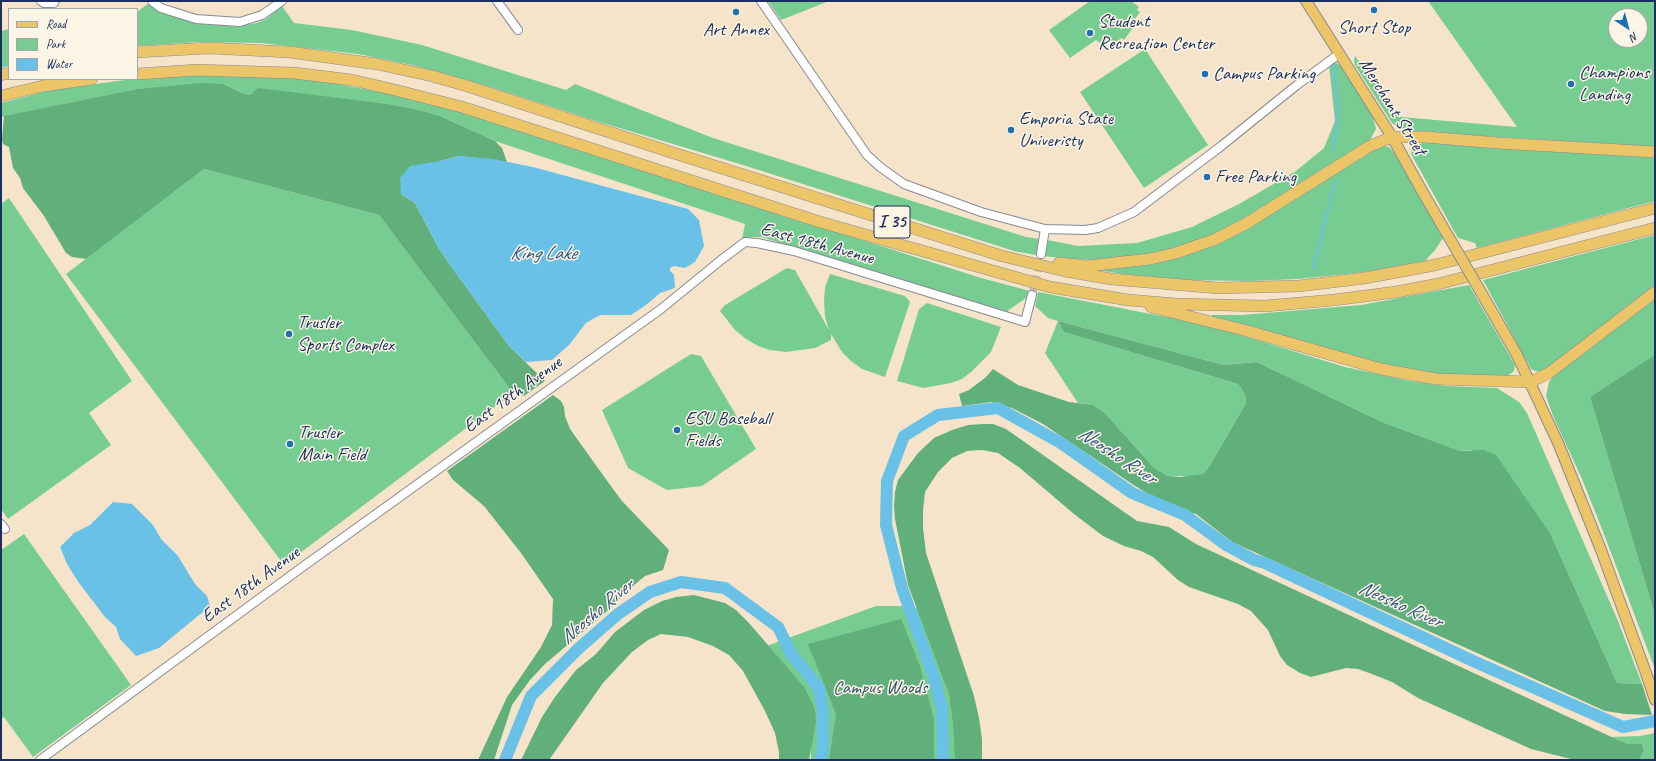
<!DOCTYPE html>
<style>
body{margin:0}
#map{position:relative;width:1656px;height:761px;overflow:hidden;background:#f5e4c9;font-family:Caveat,sans-serif}
canvas{display:block}
.frame{position:absolute;inset:0;border:2px solid #1b2f5e;pointer-events:none}
.legend{position:absolute;left:8px;top:8px;width:130px;height:72px;box-sizing:border-box;background:#fcf5e5;border:1px solid #a2a6af;margin:0;padding:5px 7px;list-style:none;font-size:12px;color:#1b2f5e}
.legend li{display:flex;align-items:center;gap:8px;height:20px}
.legend b{width:20px;border:1px solid #a2a6af}
.north{position:absolute;left:1608px;top:8px;width:40px;height:40px;box-sizing:border-box;background:#fcf5e5;border:1px solid #a2a6af;border-radius:50%;rotate:144deg;font-size:11px;font-weight:700;line-height:16px;text-align:center;color:#1b2f5e}
.north::after{content:'';display:block;margin:auto;width:14px;height:18px;background:#1f6fb2;clip-path:polygon(50% 0,100% 100%,50% 72%,0 100%)}
</style>
<div id="map">
<canvas width="1656" height="761"></canvas>
<div class="frame"></div>
<ul class="legend">
<li><b style="height:5px;background:#edc569"></b>Road</li>
<li><b style="height:11px;background:#77cd91"></b>Park</li>
<li><b style="height:11px;background:#69c1e7"></b>Water</li>
</ul>
<div class="north">N</div>
</div>
<script>
const g = document.querySelector('canvas').getContext('2d');
g.lineJoin = 'round';
function fill(path, color) { g.fillStyle = color; g.fill(path, 'evenodd'); }
const shape = rows => new Path2D(rows.map(r => 'M' + r).join(''));
function strokePath(path, color, width, dash) { g.strokeStyle = color; g.lineWidth = width; g.lineCap = dash ? 'butt' : 'round'; g.setLineDash(dash || []); g.stroke(path); }
function drawText(font, color, halo, rows, align = 'center') {
  g.font = font + ' Caveat,sans-serif'; g.lineWidth = 3; g.setLineDash([]); g.textBaseline = 'middle'; g.strokeStyle = halo; g.fillStyle = color; for (const [text, x, y, turn = 0] of rows) {
    g.save(); g.translate(x, y); g.rotate((+turn || 0) * Math.PI / 180); g.textAlign = isNaN(turn) ? turn : align; if (halo) g.strokeText(text, 0, 0); g.fillText(text, 0, 0); g.restore();
  }
}
const green = shape([
 [768,1,829,1,781,20],
 [1090,1,1131,1,1139,7,1137,10,1140,12,1132,23,1135,25,1124,40,1122,38,1113,43,1102,40,1100,43,1096,40,1070,58,1049,30],
 [1428,1,1655,1,1655,147,1403,131,1397,127,1392,123,1355,65,1354,60,1355,56,1401,117,1517,127],
 [1616,16,1640,16,1640,40,1616,40],
 [149,3,162,12,189,21,237,27,257,23,266,19,282,6,294,23,352,30,422,45,566,90,575,84,713,138,1026,237,1040,239,1036,255,1014,251,743,165,596,121,484,85,412,65,358,54,261,43,199,42,137,46,137,12],
 [9,29,9,66,1,68,1,31],
 [1145,49,1208,145,1144,188,1080,92],
 [1336,63,1340,65,1373,117,1376,129,1370,140,1242,221,1199,241,1173,250,1145,256,1095,260,1070,259,1043,256,1047,240,1078,246,1137,243,1192,227,1239,204,1296,171,1324,148,1335,121,1329,65],
 [209,75,287,78,321,81,407,97,443,106,981,278,1030,291,1029,296,1006,312,761,237,754,237,742,239,745,224,495,141,440,116,420,110,389,104,258,89,250,95,242,93,224,84,137,89,1,117,1,103,51,90,125,80,165,76],
 [1427,141,1655,154,1655,201,1477,248,1475,243,1458,238,1411,154,1413,147],
 [1383,146,1389,147,1395,154,1443,238,1435,250,1425,261,1365,272,1298,279,1250,281,1182,280,1123,274,1097,270,1180,255,1371,150],
 [204,169,379,215,513,393,284,565,66,274],
 [9,198,132,381,89,413,111,445,8,519,1,509,1,204],
 [1655,235,1655,289,1549,369,1541,372,1535,371,1531,369,1483,280],
 [787,268,795,270,829,330,825,317,824,301,825,287,830,274,905,296,910,302,885,377,862,369,851,361,842,352,831,334,831,340,815,348,786,352,770,350,758,346,746,339,735,330,720,311,725,305],
 [1469,285,1515,365,1514,371,1505,378,1413,372,1211,319,1212,315,1242,315,1361,305],
 [1038,292,1187,321,1224,330,1345,367,1410,381,1446,386,1497,388,1519,402,1527,413,1618,621,1642,684,1617,683,1551,535,1472,450,1460,451,1382,422,1257,362,1224,365,1058,321,1064,332,1238,384,1245,394,1246,403,1209,467,1203,474,1195,476,1168,476,1154,468,1104,412,1093,405,1078,403,1045,353,1058,321,1048,318,1035,306],
 [1655,299,1655,355,1643,362,1590,397,1655,615,1655,669,1602,529,1582,479,1553,416,1546,396,1549,382,1558,371],
 [927,303,1001,327,991,352,971,372,962,379,951,383,923,388,897,381,919,309],
 [691,354,701,356,756,449,702,486,667,490,628,468,602,410],
 [24,534,131,685,33,757,4,717,1,719,1,550],
 [876,606,899,606,923,609,969,760,811,760,810,702,761,648],
 [1655,733,1655,760,1639,760,1644,750,1642,744,1628,744,1610,737,1640,736]
]);
const forest = shape([
 [201,83,224,84,242,93,250,95,258,88,389,104,420,110,440,116,495,141,502,148,507,162,459,156,440,161,401,194,415,203,438,247,453,269,509,346,545,381,524,396,513,393,379,215,204,169,86,259,72,257,66,253,44,216,23,188,20,178,13,168,9,147,3,144,2,139,4,116,137,89],
 [1058,321,1224,365,1257,362,1382,422,1460,451,1484,450,1496,455,1551,535,1617,683,1642,684,1652,715,1625,714,1605,711,1232,542,1196,514,1184,511,1152,496,1135,486,1043,424,1012,408,991,402,962,406,959,394,969,390,986,377,993,369,1018,385,1069,402,1093,405,1104,412,1154,468,1168,476,1180,477,1203,474,1209,467,1246,403,1245,394,1238,384,1064,332],
 [1655,355,1655,615,1590,397,1643,362],
 [553,395,561,401,564,407,565,416,570,429,613,489,622,501,669,550,663,570,645,576,634,585,605,613,545,664,530,680,512,705,494,760,478,760,507,697,541,647,552,625,553,599,521,553,484,506,453,480,447,471],
 [983,424,993,424,1006,429,1137,521,1169,527,1196,544,1618,740,1628,744,1642,744,1644,750,1639,760,1571,759,1531,749,1418,698,1392,682,1372,674,1358,669,1346,668,1311,677,1300,673,1287,665,1280,656,1268,630,1251,611,1238,604,1189,587,1178,580,1153,557,1141,551,1124,546,1103,536,1074,514,1020,468,998,453,982,450,967,451,952,458,938,472,925,492,923,511,923,528,926,553,974,696,979,718,982,739,982,760,955,760,953,723,949,694,908,585,895,519,894,507,895,492,898,480,918,453,934,438,952,430,968,425],
 [694,595,725,603,736,610,749,623,804,687,815,709,816,722,809,760,779,760,779,752,775,733,765,711,743,671,729,655,713,646,688,637,661,634,648,640,632,652,603,683,549,760,521,760,542,717,555,697,576,670,596,654,615,632,644,610,662,601,676,597],
 [901,619,920,666,934,719,934,760,829,760,836,714,808,644]
]);
const water = shape([
 [459,156,493,159,533,167,688,209,699,220,704,246,695,262,685,268,674,266,670,268,670,271,674,275,675,288,660,293,646,305,631,315,600,315,586,323,569,345,552,360,526,362,509,346,453,269,438,247,415,203,401,194,400,178,410,166,440,161],
 [113,502,132,504,153,525,161,539,178,556,195,584,207,596,210,606,159,648,136,656,120,639,116,627,105,617,79,583,67,564,60,547,74,533,90,525]
]);
const stream = shape([
 [1334,150,1338,109,1334,64],
 [1313,269,1335,182]
]);
const river = shape([
 [505,760,531,696,579,648,618,614,650,592,681,582,725,588,778,627,792,655,819,688,823,714,823,750,820,760],
 [943,760,942,709,934,677,902,588,886,525,887,481,904,436,938,415,998,408,1061,443,1132,493,1185,515,1226,545,1254,560,1265,563,1473,661,1623,727,1655,721]
]);
const minorTunnel = shape([
 [1032,295,1040,261]
]);
const minor = shape([
 [41,1,44,3,54,3,55,1],
 [152,1,161,8,196,19,240,22,262,15,282,1],
 [497,1,518,30],
 [761,1,867,155,880,167,904,184,981,212,1045,229,1085,230,1098,228,1134,212,1220,147,1297,85,1339,54],
 [1041,254,1045,229],
 [1,524,5,529],
 [40,760,301,568,661,309,721,260,745,242,757,243,794,251,1025,322,1032,295]
]);
const major = shape([
 [1306,1,1392,137,1422,191],
 [1482,294,1517,355,1559,445,1601,550,1646,673,1655,700]
]);
const highway = shape([
 [137,52,209,48,289,52,377,64,432,76,467,86,683,156,1002,256,1065,271,1111,279,1218,288,1299,286,1365,278,1435,265,1655,208],
 [137,74,197,70,294,73,352,80,395,90,462,107,820,222,1050,287,1128,300,1177,304,1265,306,1334,300,1396,292,1438,284,1655,228],
 [1,75,9,73],
 [1,96,43,86,92,79],
 [1059,263,1087,266,1150,259,1176,253,1216,239,1247,223,1370,146,1392,137,1426,137,1498,143,1655,152],
 [1151,307,1244,330,1381,369,1436,379,1531,382,1549,373,1655,292]
]);
const majorBridge = shape([
 [1422,191,1482,294]
]);
const markers = [
 [1374,10,4,"#1f6fb2"],
 [736,12,4,"#1f6fb2"],
 [1090,33,4,"#1f6fb2"],
 [1205,74,4,"#1f6fb2"],
 [1571,84,4,"#1f6fb2"],
 [1011,130,4,"#1f6fb2"],
 [1207,177,4,"#1f6fb2"],
 [289,334,4,"#1f6fb2"],
 [677,430,4,"#1f6fb2"],
 [290,444,4,"#1f6fb2"]
];
const shields = [
 [892,222,36]
];
const shieldNames = [
 ["I 35",892,222]
];
const poiNames = [
 ["Student",1098,22],
 ["Recreation Center",1098,44],
 ["Short Stop",1374,28,"center"],
 ["Art Annex",736,30,"center"],
 ["Champions",1579,73],
 ["Landing",1579,95],
 ["Campus Parking",1213,74],
 ["Emporia State",1019,119],
 ["Univeristy",1019,141],
 ["Free Parking",1215,177],
 ["Trusler",297,323],
 ["Sports Complex",297,345],
 ["ESU Baseball",685,419],
 ["Fields",685,441],
 ["Trusler",298,433],
 ["Main Field",298,455]
];
const streetNames = [
 ["Merchant Street",1392,107,58],
 ["East 18th Avenue",817,244,15],
 ["East 18th Avenue",513,395,-36],
 ["East 18th Avenue",251,585,-36]
];
const parkNames = [
 ["Campus Woods",880,688]
];
const waterNames = [
 ["King Lake",543,254],
 ["Neosho River",1117,456,33],
 ["Neosho River",1400,605,24],
 ["Neosho River",597,612,-40]
];
fill(green, '#77cd91');
fill(forest, '#61b07b');
fill(water, '#69c1e7');
strokePath(stream, '#69c1e7', 2);
strokePath(river, '#69c1e7', 12);
strokePath(minorTunnel, '#c9c0b4', 8, [8, 4]);
strokePath(minor, '#888a94', 10);
strokePath(major, '#888a94', 12);
strokePath(highway, '#888a94', 12);
strokePath(minor, '#fff', 8);
strokePath(major, '#edc569', 10);
strokePath(highway, '#edc569', 11);
strokePath(majorBridge, '#888a94', 12, []);
strokePath(majorBridge, '#edc569', 10);
for (const [x, y, r, color] of markers) { const dot = new Path2D(); dot.arc(x, y, r, 0, 2 * Math.PI); g.fillStyle = color; g.fill(dot); strokePath(dot, '#fcf5e5', 1.5); }
for (const [x, y, w] of shields) { const box = new Path2D(); box.roundRect(x - w / 2, y - 16, w, 32, 3); g.fillStyle = '#fcf5e5'; g.fill(box); strokePath(box, '#1b2f5e', 1); }
drawText('bold 18px', '#1b2f5e', null, shieldNames);
drawText('19px', '#1b2f5e', '#fcf5e5', poiNames, 'left');
drawText('19px', '#1b2f5e', '#fcf5e5', streetNames);
drawText('19px', '#32566b', '#fcf5e5', parkNames);
drawText('italic 20px', '#2e5480', '#fcf5e5', waterNames);
</script>
